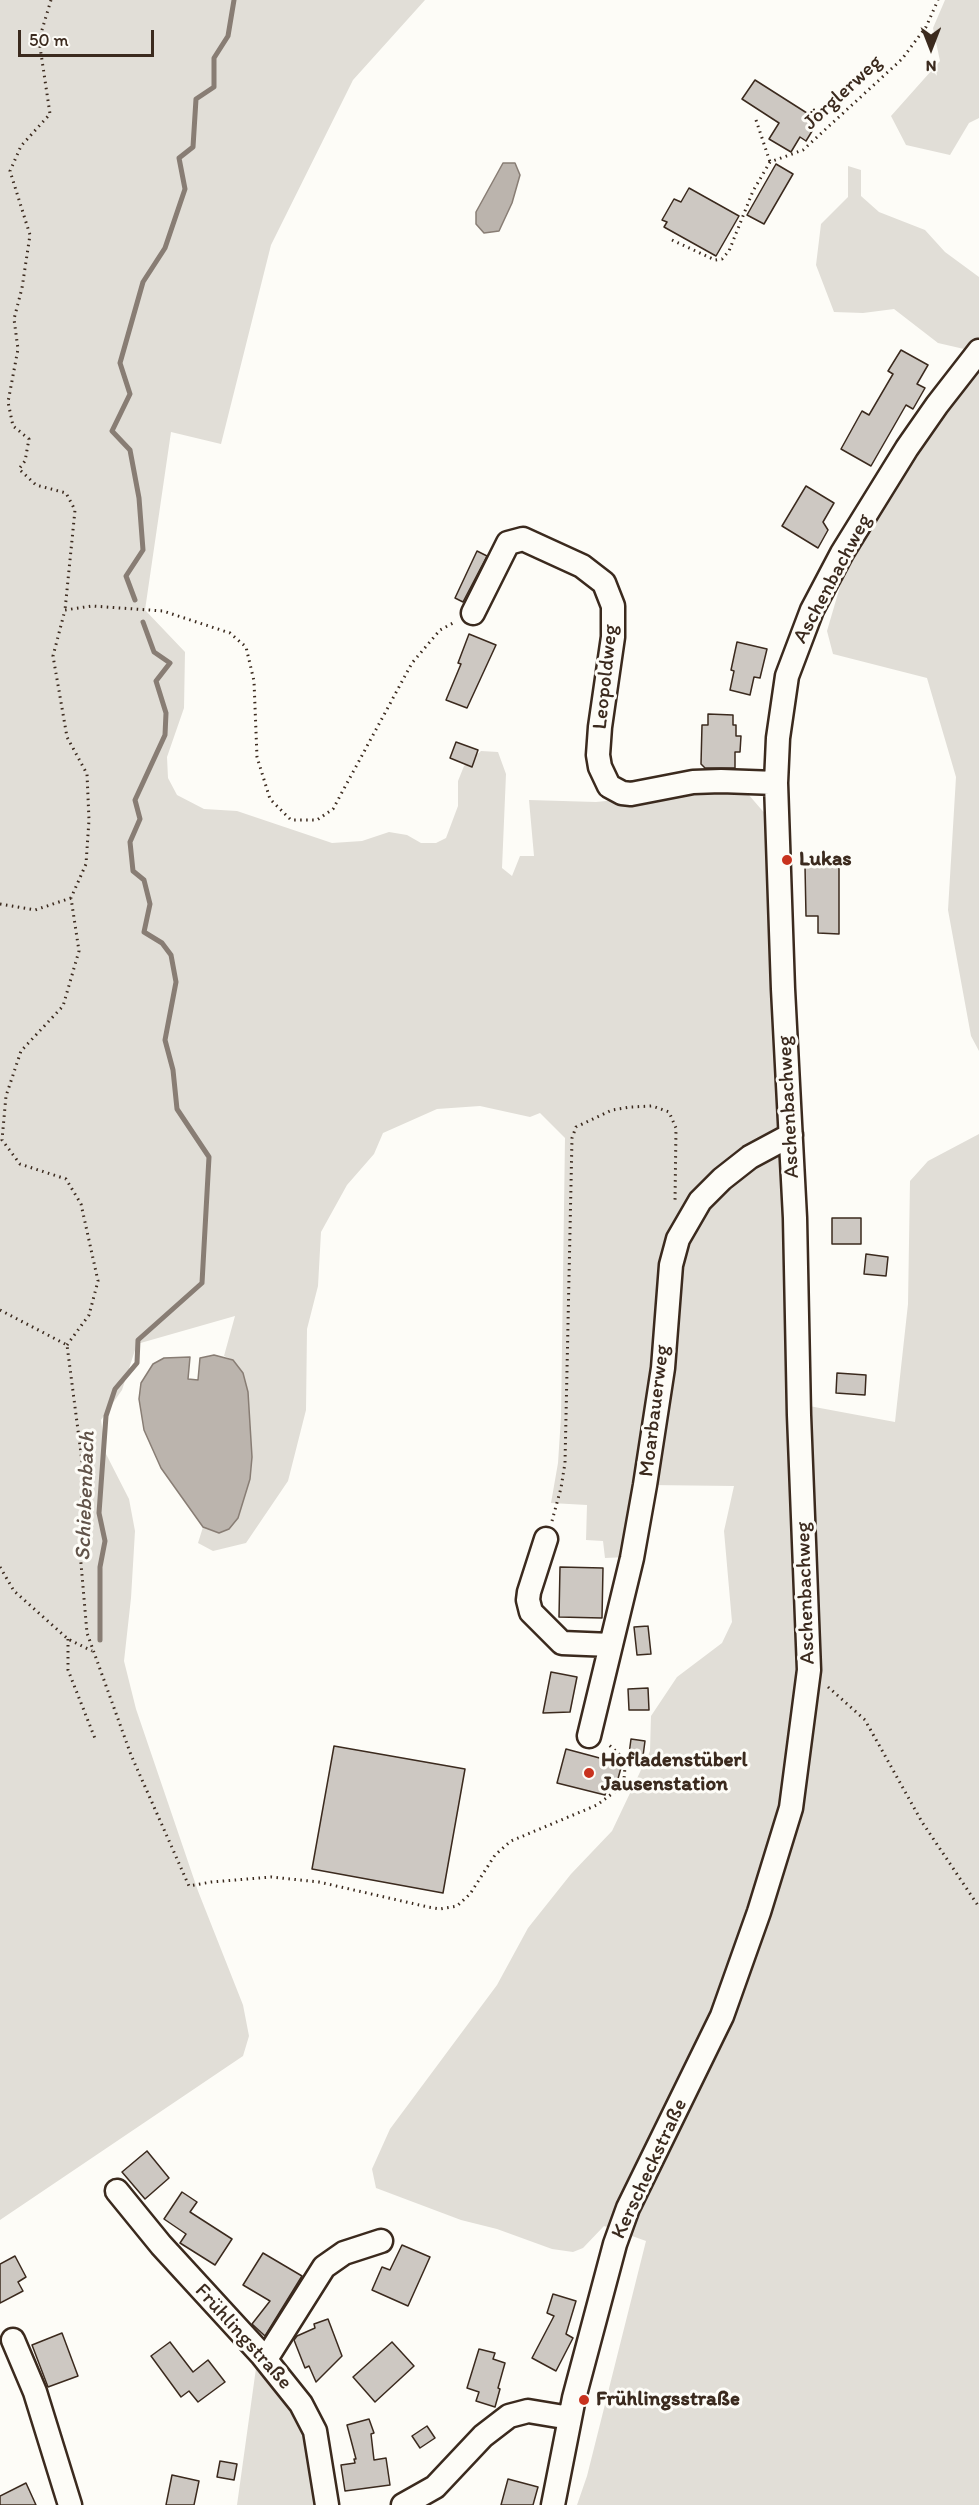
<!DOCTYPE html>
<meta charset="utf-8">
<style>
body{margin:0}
#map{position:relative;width:979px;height:2505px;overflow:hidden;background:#fdfcf7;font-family:Itim,sans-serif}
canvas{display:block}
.north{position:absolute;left:901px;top:18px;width:60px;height:60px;-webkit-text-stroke:4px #fdfcf7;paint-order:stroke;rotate:180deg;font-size:16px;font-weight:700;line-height:24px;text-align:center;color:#3b2a1e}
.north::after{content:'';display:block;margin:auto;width:21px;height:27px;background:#3b2a1e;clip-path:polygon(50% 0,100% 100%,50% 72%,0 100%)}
.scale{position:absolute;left:18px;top:30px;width:136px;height:27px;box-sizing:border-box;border:3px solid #3b2a1e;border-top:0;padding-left:8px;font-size:18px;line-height:21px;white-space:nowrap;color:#3b2a1e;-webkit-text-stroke:4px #fdfcf7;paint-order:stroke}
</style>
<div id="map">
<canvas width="979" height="2505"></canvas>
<div class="north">N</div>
<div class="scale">50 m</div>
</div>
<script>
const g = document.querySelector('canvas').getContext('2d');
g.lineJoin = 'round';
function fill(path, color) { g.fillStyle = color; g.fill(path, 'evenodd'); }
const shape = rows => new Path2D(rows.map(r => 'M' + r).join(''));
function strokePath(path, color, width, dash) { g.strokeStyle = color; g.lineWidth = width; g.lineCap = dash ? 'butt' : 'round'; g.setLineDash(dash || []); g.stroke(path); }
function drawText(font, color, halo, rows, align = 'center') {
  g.font = font + ' Itim,sans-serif'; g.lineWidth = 6; g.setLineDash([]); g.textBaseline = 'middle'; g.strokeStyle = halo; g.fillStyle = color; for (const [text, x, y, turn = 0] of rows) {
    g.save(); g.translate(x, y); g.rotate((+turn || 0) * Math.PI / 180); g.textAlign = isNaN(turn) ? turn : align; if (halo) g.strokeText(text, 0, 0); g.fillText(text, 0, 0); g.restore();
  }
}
const green = shape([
 [0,0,425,0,353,80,271,245,221,444,171,432,145,610,185,652,184,708,167,757,168,778,177,795,204,809,237,811,332,843,362,841,389,832,407,835,421,843,436,843,446,838,458,806,458,781,464,766,481,751,498,752,506,774,502,868,512,876,520,856,534,856,529,800,596,802,736,788,748,794,767,816,779,1126,685,1215,628,1557,605,1558,603,1541,586,1540,587,1505,551,1503,558,1463,561,1417,565,1138,540,1113,530,1117,480,1106,437,1109,383,1133,374,1154,347,1185,321,1232,318,1286,307,1329,306,1410,288,1481,246,1543,213,1551,198,1543,203,1527,220,1533,238,1518,250,1479,252,1457,248,1392,243,1373,233,1360,224,1356,235,1316,137,1344,122,1390,101,1420,106,1454,129,1499,135,1531,131,1598,124,1661,136,1709,198,1891,243,2005,249,2036,243,2056,0,2220],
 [945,0,979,0,979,118,969,123,950,155,906,145,891,116,940,61,933,28],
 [848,166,861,170,861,196,879,212,925,230,945,252,979,277,979,1051,971,1036,948,910,956,777,927,678,833,654,827,631,848,559,877,508,974,374,964,349,938,343,894,309,863,313,834,312,816,265,821,224,848,197],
 [979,1134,979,2505,577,2505,587,2476,646,2241,604,2226,583,2248,573,2252,552,2249,497,2229,461,2220,376,2188,372,2169,390,2129,497,1985,528,1928,571,1874,612,1831,650,1751,651,1716,677,1677,722,1643,732,1622,724,1531,734,1486,650,1485,676,1265,703,1204,777,1150,784,1158,793,1403,895,1422,908,1304,910,1181,928,1161],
 [257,2361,298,2406,322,2505,237,2505]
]);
const water = shape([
 [503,163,515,163,520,175,512,203,499,231,484,233,476,224,476,212,503,163],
 [214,1355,233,1360,243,1373,248,1392,252,1457,250,1479,238,1518,229,1529,219,1533,203,1527,161,1468,144,1430,139,1399,141,1383,153,1364,164,1358,190,1357,188,1379,198,1380,200,1358,214,1355]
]);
const stream = shape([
 [135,600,126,576,143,550,139,498,130,450,112,431,130,394,120,363,143,282,165,248,185,189,179,158,193,147,196,99,214,87,214,58,228,36,234,0],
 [100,1640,100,1567,105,1541,99,1513,106,1416,115,1389,137,1363,138,1340,202,1283,209,1157,177,1109,173,1070,165,1040,176,982,171,955,162,943,144,932,150,904,144,880,133,871,130,842,140,819,135,800,165,735,166,713,156,681,170,663,154,652,143,622]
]);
const building = shape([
 [755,80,810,115,809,118,817,123,806,141,800,137,791,152,769,139,779,123,742,99,755,80],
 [776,164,793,174,764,224,747,215,776,164],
 [689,188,739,216,716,256,664,227,667,222,662,220,674,199,681,202,689,188],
 [901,350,928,365,917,384,925,388,913,409,906,405,871,466,841,449,862,411,869,415,893,374,888,371,901,350],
 [806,486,834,503,823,522,828,530,818,548,782,526,806,486],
 [477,551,487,556,463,602,455,598,477,551],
 [469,634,496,645,467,708,446,700,461,664,458,663,469,634],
 [737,642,767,649,760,678,754,677,750,695,730,690,734,671,731,670,737,642],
 [708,714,733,715,733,725,736,725,736,736,741,736,740,752,735,752,735,768,705,768,701,764,702,725,708,725,708,714],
 [456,742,478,750,472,767,450,758,456,742],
 [815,857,828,857,837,862,839,867,839,934,818,933,818,916,806,916,805,866,815,857],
 [832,1218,861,1218,861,1244,832,1244,832,1218],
 [866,1254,888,1257,886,1276,864,1274,866,1254],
 [837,1373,866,1375,865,1395,836,1393,837,1373],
 [560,1567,603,1568,602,1618,559,1617,560,1567],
 [648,1626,651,1654,637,1655,634,1627,648,1626],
 [551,1672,577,1677,570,1712,543,1713,551,1672],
 [648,1688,649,1710,629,1710,628,1689,648,1688],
 [631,1739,645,1741,643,1756,629,1754,631,1739],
 [334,1746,465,1769,443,1893,312,1869,334,1746],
 [566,1749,622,1764,616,1786,608,1784,605,1795,557,1783,566,1749],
 [147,2151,169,2178,145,2199,122,2172,147,2151],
 [182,2192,197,2202,190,2212,232,2239,215,2265,180,2243,186,2234,164,2219,182,2192],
 [402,2245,430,2257,408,2306,372,2290,382,2267,390,2270,402,2245],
 [263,2253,302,2276,265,2336,252,2324,270,2301,243,2285,263,2253],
 [15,2256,26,2277,18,2282,23,2291,0,2303,0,2264,15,2256],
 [553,2294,576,2301,566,2334,573,2338,556,2371,532,2358,554,2316,547,2313,553,2294],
 [328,2319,342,2356,316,2382,309,2366,305,2368,294,2340,297,2336,315,2328,314,2324,328,2319],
 [62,2333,78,2376,48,2387,32,2345,62,2333],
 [170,2342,193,2372,208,2360,225,2382,198,2402,189,2391,181,2397,151,2356,170,2342],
 [392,2342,414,2366,375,2402,353,2377,392,2342],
 [479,2349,495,2353,493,2359,505,2363,498,2388,500,2389,495,2407,476,2401,479,2392,467,2388,479,2349],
 [369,2419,374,2433,371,2434,374,2460,386,2458,390,2485,345,2491,341,2465,355,2463,354,2459,356,2459,347,2425,369,2419],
 [427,2426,435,2438,420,2448,412,2436,427,2426],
 [220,2461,237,2464,234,2480,217,2477,220,2461],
 [172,2475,199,2481,194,2505,166,2505,172,2475],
 [508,2479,538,2487,533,2505,501,2505,508,2479],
 [26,2483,36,2505,0,2505,0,2496,26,2483]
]);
const path = shape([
 [51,0,39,40,50,114,21,146,10,171,30,235,22,288,14,319,18,349,8,402,13,426,29,439,25,461,19,469,36,485,66,493,75,510,65,610],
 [756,120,770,162],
 [672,240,715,260,722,259,729,251,753,191,770,162,803,150,902,59,926,27,938,0],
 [0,904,35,910,71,898],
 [0,1310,67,1345,83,1469,80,1552,87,1633,131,1755,189,1886,211,1882,271,1877,319,1882,428,1907,440,1909,457,1906,470,1894,495,1855,511,1841,597,1805,617,1790,624,1779,625,1767,620,1755,608,1744],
 [67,1345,89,1315,98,1281,81,1204,66,1179,20,1164,2,1140,6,1096,21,1051,63,1006,79,951,71,898,86,864,89,820,87,774,67,737,53,656,65,610,92,606,163,611,230,633,246,647,254,681,257,757,270,799,291,820,317,820,333,809,412,663,440,630,455,622],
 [552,1521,561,1488,565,1463,572,1138,576,1127,612,1110,631,1107,652,1106,669,1112,676,1128,675,1203],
 [0,1567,14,1591,68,1639,92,1651],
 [68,1639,68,1670,96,1741],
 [828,1687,865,1720,922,1822,979,1907]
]);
const minor = shape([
 [473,613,508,543,523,539,582,566,604,583,613,606,613,637,600,727,598,755,600,767,609,786,622,793,631,794,693,782,721,781,776,783],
 [546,1539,529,1592,528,1600,531,1612,562,1643,611,1645],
 [589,1736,632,1558,645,1485,663,1368,671,1265,678,1239,700,1201,722,1179,750,1157,791,1135],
 [117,2191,161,2245,261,2354,301,2404,315,2431,327,2505],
 [13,2340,35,2392,70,2505],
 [266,2359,324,2267,344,2253,381,2241],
 [403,2505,435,2487,483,2436,509,2416,528,2411,570,2418],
 [553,2505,574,2398,615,2244,628,2208,722,2016,759,1912,791,1808,809,1670,799,1415,795,1218,783,989,776,783,778,738,787,676,812,610,842,553,907,448,937,405,979,351]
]);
const markers = [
 [787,860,6,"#c8321e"],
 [589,1773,6,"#c8321e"],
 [584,2400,6,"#c8321e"]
];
const streetNames = [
 ["Jörglerweg",843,93,-43],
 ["Aschenbachweg",833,579,-62],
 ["Leopoldweg",606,677,-84],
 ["Aschenbachweg",789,1107,-93],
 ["Moarbauerweg",655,1411,-83],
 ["Aschenbachweg",806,1593,-92],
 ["Kerscheckstraße",650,2169,-65],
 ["Frühlingstraße",243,2337,48]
];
const poiNames = [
 ["Lukas",799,860],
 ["Hofladenstüberl",601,1761],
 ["Jausenstation",601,1785],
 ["Frühlingsstraße",596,2400]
];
const waterNames = [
 ["Schiebenbach",86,1496,-88]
];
fill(green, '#e1ded7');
fill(water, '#bbb4ad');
strokePath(water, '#887d74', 1.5);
strokePath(stream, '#887d74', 5);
fill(building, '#cdc8c2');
strokePath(building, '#3b2a1e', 1.5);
strokePath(minor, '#3b2a1e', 27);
strokePath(path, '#3b2a1e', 3, [1.5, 4.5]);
strokePath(minor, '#fdfcf7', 22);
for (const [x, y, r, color] of markers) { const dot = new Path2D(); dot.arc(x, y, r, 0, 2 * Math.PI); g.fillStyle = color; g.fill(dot); strokePath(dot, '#fdfcf7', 2); }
drawText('21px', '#3b2a1e', '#fdfcf7', streetNames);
drawText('bold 21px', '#3b2a1e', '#fdfcf7', poiNames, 'left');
drawText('italic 22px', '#615349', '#fdfcf7', waterNames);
</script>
